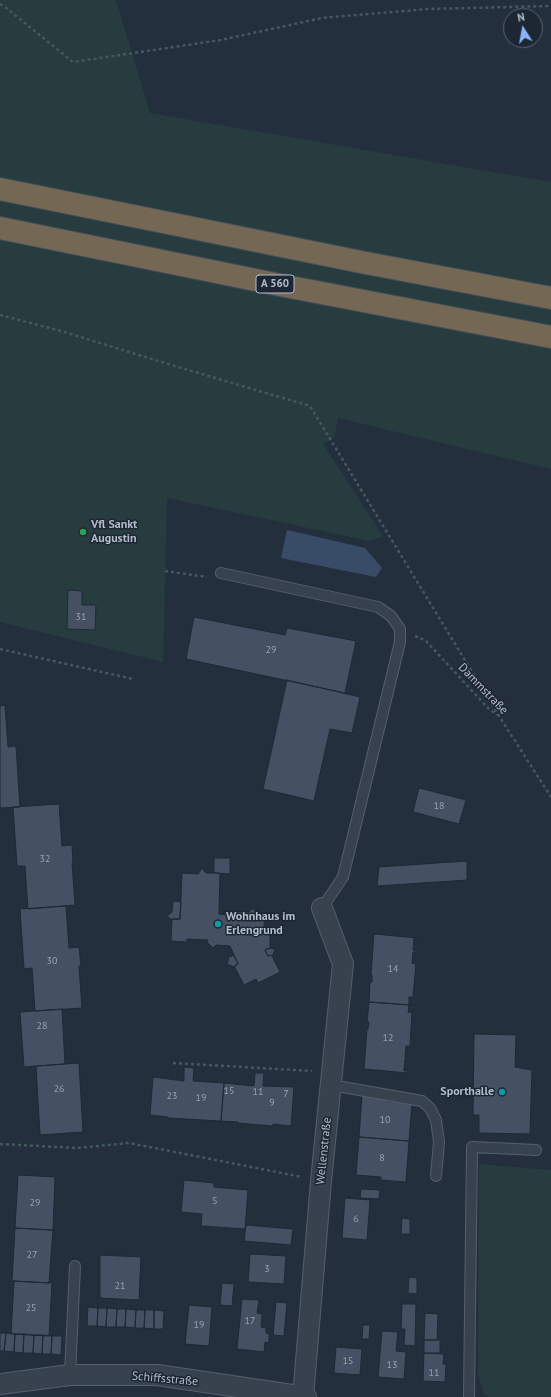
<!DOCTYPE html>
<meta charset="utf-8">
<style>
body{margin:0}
#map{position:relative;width:551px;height:1397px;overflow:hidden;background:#242f3e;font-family:"PT Sans",sans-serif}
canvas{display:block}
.north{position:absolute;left:503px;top:8px;width:40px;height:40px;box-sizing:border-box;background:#1d2633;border:1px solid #59626f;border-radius:50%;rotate:349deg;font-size:11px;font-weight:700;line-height:16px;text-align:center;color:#b4bcc9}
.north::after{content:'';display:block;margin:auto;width:14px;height:18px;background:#8ab4f8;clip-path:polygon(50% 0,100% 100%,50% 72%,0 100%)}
</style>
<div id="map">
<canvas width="551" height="1397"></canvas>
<div class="north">N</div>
</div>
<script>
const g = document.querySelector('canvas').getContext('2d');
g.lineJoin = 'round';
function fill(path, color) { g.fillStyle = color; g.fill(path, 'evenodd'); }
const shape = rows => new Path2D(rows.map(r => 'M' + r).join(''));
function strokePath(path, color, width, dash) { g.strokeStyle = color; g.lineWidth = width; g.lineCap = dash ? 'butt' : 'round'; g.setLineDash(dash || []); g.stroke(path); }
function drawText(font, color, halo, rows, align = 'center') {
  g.font = font + ' "PT Sans",sans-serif'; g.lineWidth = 3; g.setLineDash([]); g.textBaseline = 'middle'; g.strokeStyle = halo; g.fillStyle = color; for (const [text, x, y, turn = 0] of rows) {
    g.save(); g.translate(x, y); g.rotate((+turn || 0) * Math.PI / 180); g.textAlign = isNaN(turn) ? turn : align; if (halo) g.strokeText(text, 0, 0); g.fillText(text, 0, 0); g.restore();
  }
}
const green = shape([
 [0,0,116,0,150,113,551,182,551,469,338,418,334,438,323,444,383,536,370,541,167,498,163,662,0,622],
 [479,1164,551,1170,551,1397,489,1397,484,1394,478,1375]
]);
const water = shape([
 [287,530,365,548,382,568,376,577,281,558]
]);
const building = shape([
 [68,590,82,591,82,605,96,605,95,630,67,629,68,590],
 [194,617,285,635,287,628,356,641,345,693,186,659,194,617],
 [287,680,360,697,352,733,330,729,314,801,263,789,287,680],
 [5,705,8,747,16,746,20,807,0,808,0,706,5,705],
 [419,788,466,800,459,824,413,812,419,788],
 [59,804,62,846,72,845,73,863,72,863,75,905,28,909,25,866,17,866,13,807,59,804],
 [214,858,230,858,230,874,214,873,214,858],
 [467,861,467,880,377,886,379,867,467,861],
 [202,868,206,873,220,873,219,914,228,915,228,911,249,912,253,908,257,913,265,913,264,927,270,927,270,948,265,950,268,956,271,955,272,956,280,972,258,983,256,979,244,985,234,966,238,964,230,946,216,945,213,948,207,942,208,940,187,939,187,942,171,941,172,919,180,919,182,873,198,874,202,868],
 [173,901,181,902,180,919,172,919,172,920,167,916,172,912,173,901],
 [66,906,69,948,79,947,81,966,79,966,82,1008,35,1011,32,968,24,969,20,909,66,906],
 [374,934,418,938,414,938,413,950,418,951,418,952,413,952,412,963,416,964,413,997,409,997,409,1004,413,1005,369,1002,370,982,372,982,372,975,371,975,374,934],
 [270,948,275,949,273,955,268,956,265,950,270,948],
 [234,955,238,964,234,967,227,964,229,957,234,955],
 [369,1002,409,1005,408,1012,412,1013,410,1046,406,1046,405,1058,411,1058,411,1060,405,1059,404,1071,408,1071,408,1073,364,1069,367,1029,368,1029,369,1022,367,1022,369,1002],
 [62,1009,65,1064,24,1067,20,1012,62,1009],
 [474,1034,516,1035,515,1067,532,1070,530,1134,479,1133,479,1115,473,1115,474,1034],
 [79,1063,83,1132,40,1135,36,1066,79,1063],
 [184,1067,194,1068,193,1081,224,1083,221,1121,168,1118,168,1117,150,1115,153,1077,184,1081,184,1067],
 [255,1073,264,1073,263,1086,294,1087,291,1126,273,1124,273,1126,238,1123,238,1122,221,1121,224,1083,254,1086,255,1073],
 [362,1096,387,1098,387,1101,412,1103,409,1141,359,1137,362,1096],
 [359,1137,409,1141,406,1182,381,1180,381,1177,356,1175,359,1137],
 [18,1175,55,1177,53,1230,15,1228,18,1175],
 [184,1180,214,1183,214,1187,248,1190,245,1229,201,1226,202,1214,181,1212,184,1180],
 [361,1189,380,1190,379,1199,360,1198,361,1189],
 [345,1198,370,1200,367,1240,342,1238,345,1198],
 [402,1218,410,1219,410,1234,401,1234,402,1218],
 [246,1225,293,1229,291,1245,244,1241,246,1225],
 [15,1228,53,1230,49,1283,12,1281,15,1228],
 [250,1254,286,1256,284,1284,248,1282,250,1254],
 [100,1255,141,1257,139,1300,100,1298,100,1255],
 [409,1277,417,1278,417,1294,408,1293,409,1277],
 [14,1281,52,1283,49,1336,11,1334,14,1281],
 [222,1283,234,1284,232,1306,220,1305,222,1283],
 [242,1299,259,1300,257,1313,262,1314,261,1327,266,1328,266,1333,269,1334,269,1343,265,1342,264,1352,237,1349,242,1299],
 [276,1302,287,1303,284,1336,273,1335,276,1302],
 [402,1304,416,1304,415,1346,404,1345,405,1329,401,1329,402,1304],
 [189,1305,212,1307,209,1346,185,1344,189,1305],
 [88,1307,98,1308,97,1326,87,1326,88,1307],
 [98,1308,107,1308,106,1327,97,1326,98,1308],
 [107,1308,117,1309,116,1327,106,1327,107,1308],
 [117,1309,126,1309,125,1327,116,1327,117,1309],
 [126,1309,136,1310,135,1328,125,1327,126,1309],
 [136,1310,145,1310,144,1328,135,1328,136,1310],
 [145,1310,154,1310,154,1329,144,1328,145,1310],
 [154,1310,164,1311,163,1329,154,1329,154,1310],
 [425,1313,438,1314,437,1340,424,1340,425,1313],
 [363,1325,370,1325,369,1339,362,1339,363,1325],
 [382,1331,398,1332,396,1351,406,1352,404,1379,378,1377,382,1331],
 [0,1333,6,1333,4,1351,0,1351,0,1333],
 [6,1333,15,1334,14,1352,4,1351,6,1333],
 [15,1334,24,1334,23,1353,14,1352,15,1334],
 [24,1334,34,1335,33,1353,23,1353,24,1334],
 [34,1335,43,1335,42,1354,33,1353,34,1335],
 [43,1335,52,1336,51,1354,42,1354,43,1335],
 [52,1336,62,1336,61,1355,51,1354,52,1336],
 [424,1340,440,1340,440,1353,424,1353,424,1340],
 [336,1347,362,1349,360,1375,334,1373,336,1347],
 [424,1353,444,1354,443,1364,446,1364,445,1382,423,1381,424,1353]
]);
const path = shape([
 [0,4,5,7,73,62,221,40,322,18,427,9,551,6],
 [0,315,61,331,168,364,310,406,499,716,551,797],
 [165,571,207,577],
 [415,636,426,641,488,708,497,715],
 [0,649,133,679],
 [173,1063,312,1071],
 [0,1144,77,1148,129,1143,302,1177]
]);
const lane = shape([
 [221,573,378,607,391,616,400,629,400,642,343,877,322,908],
 [331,1085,422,1101,430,1108,436,1120,439,1142,436,1176],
 [70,1375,75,1266],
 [469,1397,472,1147,536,1150]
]);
const street = shape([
 [0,1384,70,1375,157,1375,306,1397],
 [303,1397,321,1181,343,964,322,908]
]);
const highway = shape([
 [0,189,366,263,551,298],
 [0,228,280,285,551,337]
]);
const markers = [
 [83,532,4,"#2e9e5b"],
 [218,924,4,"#0f9aa8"],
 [502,1092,4,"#0f9aa8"]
];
const numberNames = [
 ["31",81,617],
 ["29",271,650],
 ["18",439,806],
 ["32",45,859],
 ["30",52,961],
 ["14",393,969],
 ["28",42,1026],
 ["12",388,1038],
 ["26",59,1089],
 ["15",229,1091],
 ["11",258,1092],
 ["7",286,1094],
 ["23",172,1096],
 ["19",201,1098],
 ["9",272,1103],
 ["10",385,1120],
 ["8",382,1158],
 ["5",215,1201],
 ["29",35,1203],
 ["6",356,1219],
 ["27",32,1255],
 ["3",267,1269],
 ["21",120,1286],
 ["25",31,1308],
 ["17",250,1321],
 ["19",199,1325],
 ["15",348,1361],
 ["13",392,1365],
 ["11",434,1373]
];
const shields = [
 [275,284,38]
];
const shieldNames = [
 ["A 560",275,284]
];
const poiNames = [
 ["Vfl Sankt",91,525],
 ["Augustin",91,539],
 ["Wohnhaus im",226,917],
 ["Erlengrund",226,931],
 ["Sporthalle",494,1092,"right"]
];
const streetNames = [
 ["Dammstraße",483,689,46],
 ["Wellenstraße",324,1151,-84],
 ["Schiffsstraße",165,1379,5]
];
fill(green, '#263c3f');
fill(water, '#394c67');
fill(building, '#455162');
strokePath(building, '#1f2835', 1);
strokePath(lane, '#565f6c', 12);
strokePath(street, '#565f6c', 22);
strokePath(highway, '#434c59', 24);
strokePath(path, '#44595c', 2.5, [3, 3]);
strokePath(lane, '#38414e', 10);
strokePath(street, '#38414e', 20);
strokePath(highway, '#746855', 22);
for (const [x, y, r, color] of markers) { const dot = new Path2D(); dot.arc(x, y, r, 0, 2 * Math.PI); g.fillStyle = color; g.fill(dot); strokePath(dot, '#1d2633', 1.5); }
drawText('10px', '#98a1af', null, numberNames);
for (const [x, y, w] of shields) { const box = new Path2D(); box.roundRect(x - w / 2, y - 9, w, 18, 3); g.fillStyle = '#1d2633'; g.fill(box); strokePath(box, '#b4bcc9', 1); }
drawText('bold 11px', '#b4bcc9', null, shieldNames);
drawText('bold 12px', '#b4bcc9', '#1d2633', poiNames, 'left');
drawText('12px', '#b4bcc9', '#1d2633', streetNames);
</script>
